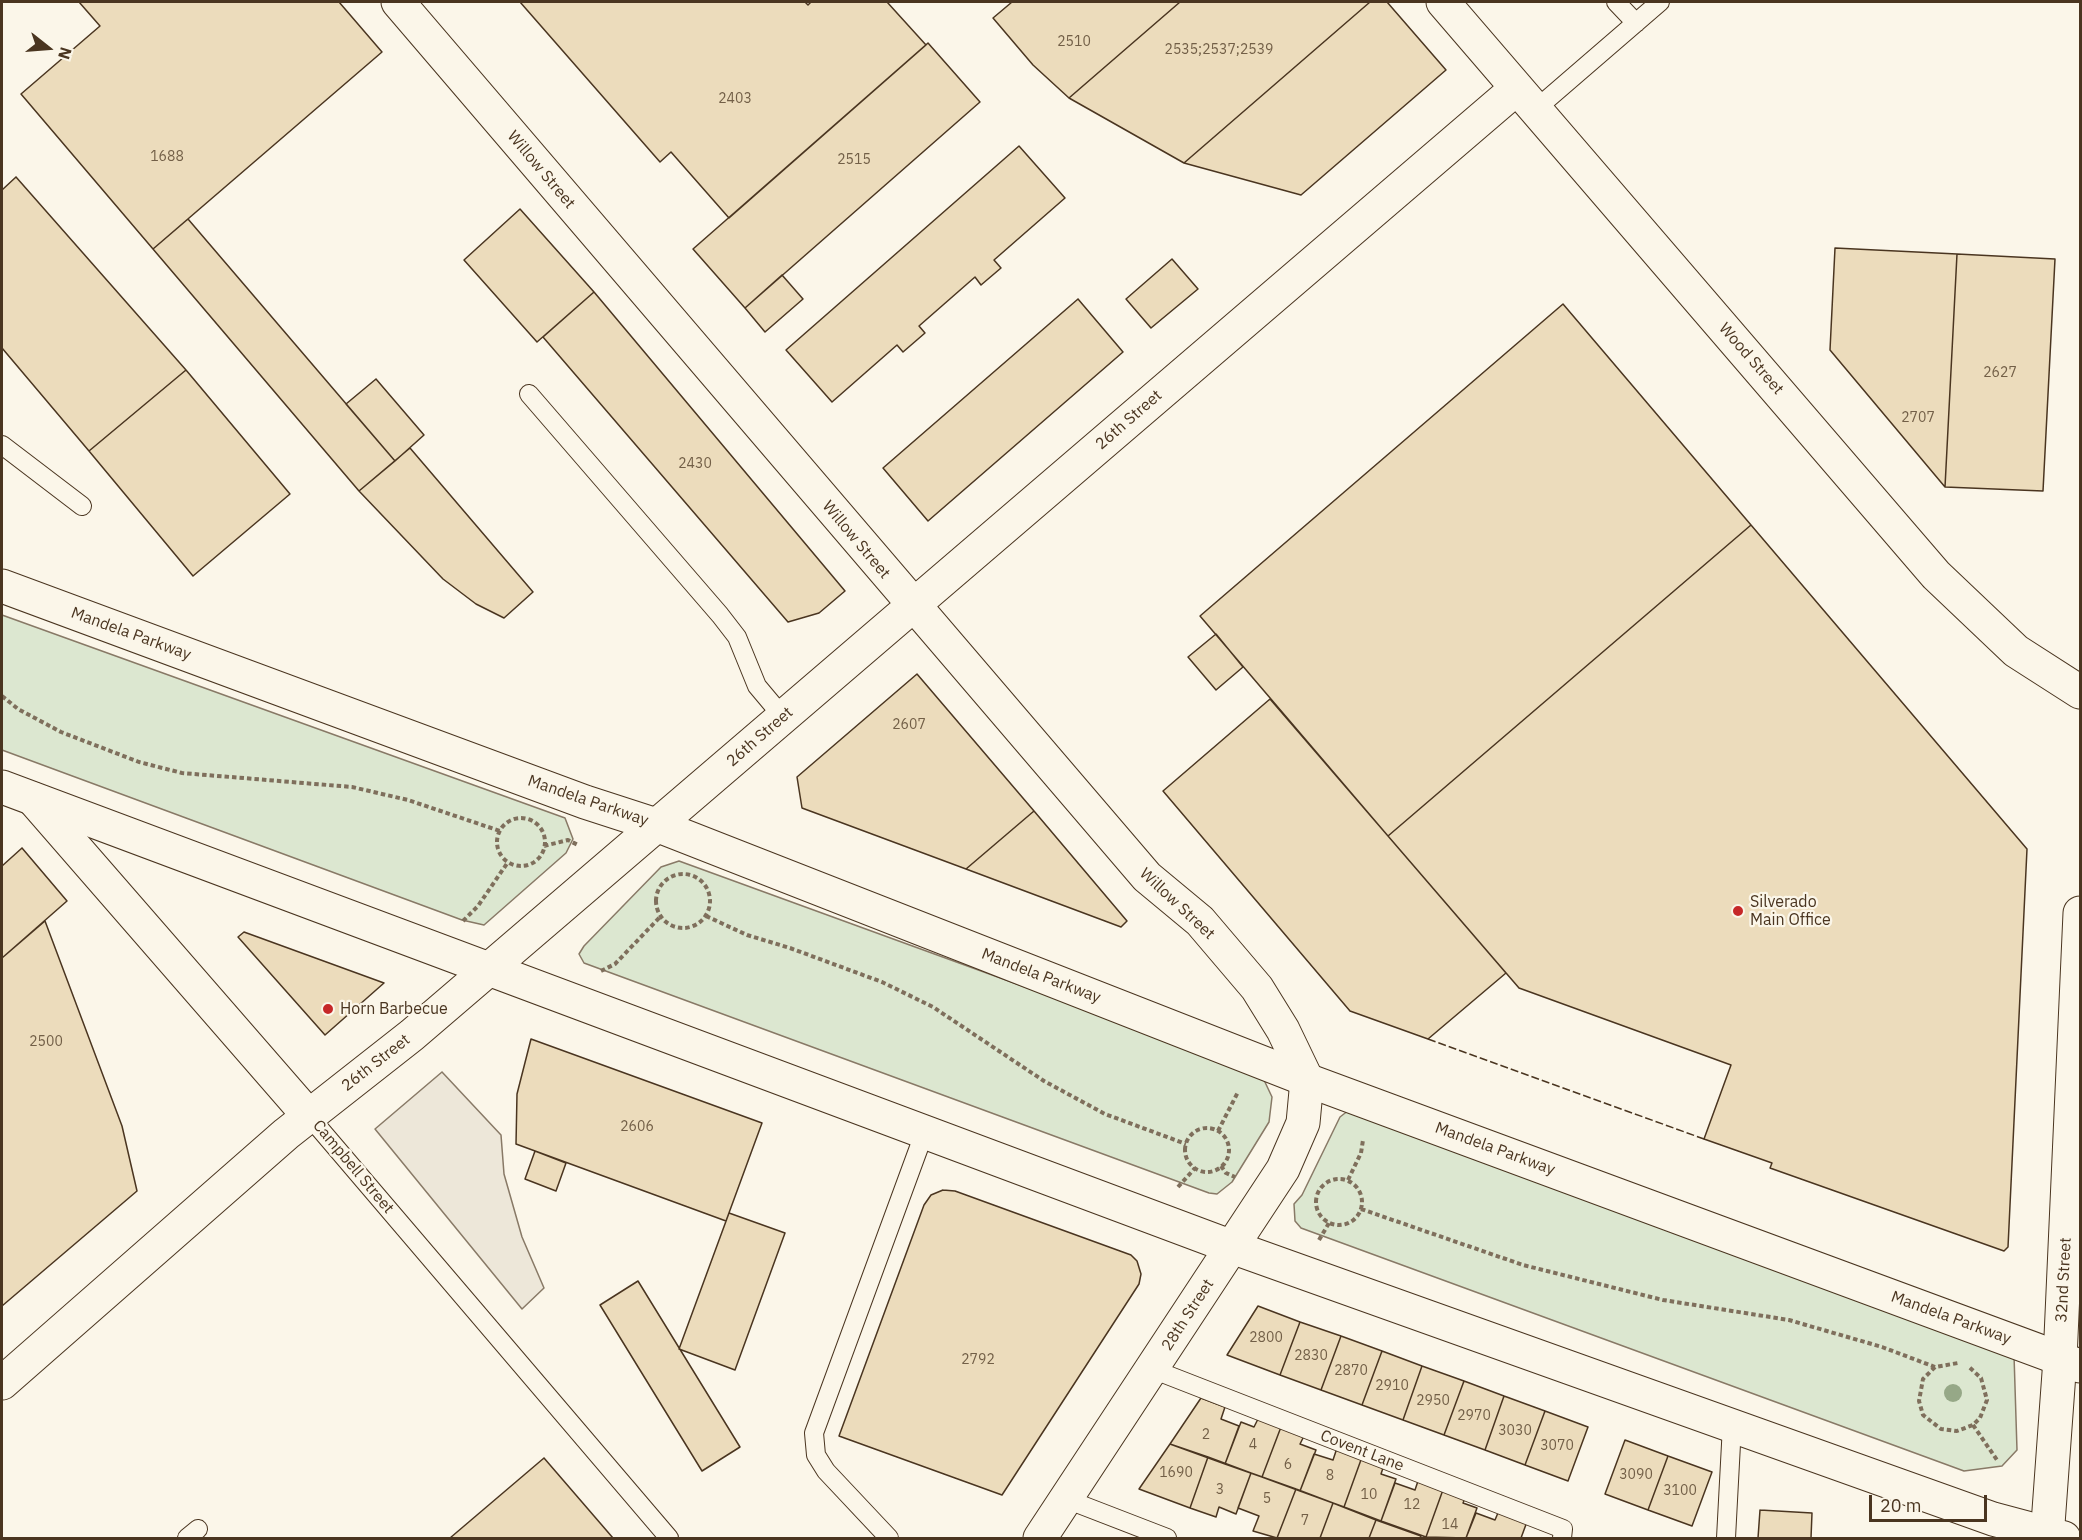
<!DOCTYPE html>
<style>
body{margin:0}
#map{position:relative;width:2082px;height:1540px;overflow:hidden;background:#fbf6e9;font-family:"IBM Plex Sans",sans-serif}
canvas{display:block}
.frame{position:absolute;inset:0;border:3px solid #4a3520;pointer-events:none}
.north{position:absolute;left:18px;top:18px;width:60px;height:60px;-webkit-text-stroke:4px #fbf6e9;paint-order:stroke;rotate:107deg;font-size:16px;font-weight:700;line-height:24px;text-align:center;color:#4a3520}
.north::after{content:'';display:block;margin:auto;width:21px;height:27px;background:#4a3520;clip-path:polygon(50% 0,100% 100%,50% 72%,0 100%)}
.scale{position:absolute;left:1869px;top:1495px;width:118px;height:27px;box-sizing:border-box;border:3px solid #4a3520;border-top:0;padding-left:8px;font-size:18px;line-height:21px;white-space:nowrap;color:#4a3520;-webkit-text-stroke:4px #fbf6e9;paint-order:stroke}
</style>
<div id="map">
<canvas width="2082" height="1540"></canvas>
<div class="frame"></div>
<div class="north">N</div>
<div class="scale">20 m</div>
</div>
<script>
const g = document.querySelector('canvas').getContext('2d');
g.lineJoin = 'round';
function fill(path, color) { g.fillStyle = color; g.fill(path, 'evenodd'); }
const shape = rows => new Path2D(rows.map(r => 'M' + r).join(''));
function strokePath(path, color, width, dash) { g.strokeStyle = color; g.lineWidth = width; g.lineCap = dash ? 'butt' : 'round'; g.setLineDash(dash || []); g.stroke(path); }
function drawText(font, color, halo, rows, align = 'center') {
  g.font = font + ' "IBM Plex Sans",sans-serif'; g.lineWidth = 4.5; g.setLineDash([]); g.textBaseline = 'middle'; g.strokeStyle = halo; g.fillStyle = color; for (const [text, x, y, turn = 0] of rows) {
    g.save(); g.translate(x, y); g.rotate((+turn || 0) * Math.PI / 180); g.textAlign = isNaN(turn) ? turn : align; if (halo) g.strokeText(text, 0, 0); g.fillText(text, 0, 0); g.restore();
  }
}
const green = shape([
 [2,615,565,818,573,839,566,853,484,925,462,920,2,750,2,615],
 [679,861,1091,1011,1264,1080,1272,1097,1269,1122,1232,1182,1217,1194,1209,1193,584,963,579,954,584,946,661,867,679,861],
 [1349,1110,2014,1355,2017,1450,2002,1466,1964,1471,1301,1228,1295,1221,1294,1204,1302,1195,1340,1117,1349,1110]
]);
const parking = shape([
 [442,1072,501,1135,504,1174,522,1237,544,1288,522,1309,375,1129,442,1072]
]);
const building = shape([
 [79,2,339,2,382,52,153,249,21,94,100,26,79,2],
 [520,2,805,2,808,5,811,2,887,2,926,45,729,218,671,152,660,162,520,2],
 [1012,2,1180,2,1069,98,1033,65,993,18,1012,2],
 [1180,2,1370,2,1184,163,1069,98,1180,2],
 [1370,2,1387,2,1446,70,1301,195,1184,163,1370,2],
 [928,43,980,102,745,308,693,249,928,43],
 [1019,146,1065,198,994,260,1001,268,981,285,975,277,919,326,925,333,903,352,897,345,832,402,786,350,1019,146],
 [16,177,186,370,89,451,2,348,2,190,16,177],
 [520,209,594,292,537,342,464,260,520,209],
 [188,219,395,461,359,491,153,249,188,219],
 [1835,248,1957,254,1945,487,1830,350,1835,248],
 [1957,254,2055,259,2043,491,1945,487,1957,254],
 [1172,259,1198,289,1151,328,1126,299,1172,259],
 [782,275,803,299,765,332,745,308,782,275],
 [594,292,845,591,819,613,788,622,543,337,594,292],
 [1078,299,1123,352,928,521,883,468,1078,299],
 [1563,304,1751,525,1388,836,1200,616,1563,304],
 [186,370,290,494,193,576,89,451,186,370],
 [376,379,424,435,395,461,346,404,376,379],
 [410,448,533,592,504,618,476,604,443,579,359,491,410,448],
 [1751,525,2027,849,2008,1247,2004,1251,1770,1168,1772,1163,1704,1139,1731,1065,1519,988,1388,836,1751,525],
 [1216,634,1243,667,1216,690,1188,657,1216,634],
 [917,674,1034,811,966,869,802,808,797,777,917,674],
 [1270,699,1506,973,1428,1039,1350,1011,1163,791,1270,699],
 [1034,811,1127,921,1121,927,966,869,1034,811],
 [22,848,67,901,2,958,2,866,22,848],
 [45,921,122,1126,137,1191,2,1306,2,958,45,921],
 [244,932,384,983,325,1035,238,937,244,932],
 [531,1039,762,1123,726,1221,516,1144,517,1094,531,1039],
 [535,1151,566,1163,556,1191,525,1179,535,1151],
 [943,1190,955,1191,1131,1255,1137,1261,1141,1274,1139,1284,1002,1495,839,1436,924,1205,931,1195,943,1190],
 [729,1213,785,1233,735,1370,679,1349,729,1213],
 [638,1281,740,1447,702,1471,600,1305,638,1281],
 [1258,1306,1300,1322,1280,1375,1227,1355,1258,1306],
 [1300,1322,1341,1336,1321,1390,1280,1375,1300,1322],
 [1341,1336,1382,1351,1362,1405,1321,1390,1341,1336],
 [1382,1351,1422,1366,1403,1420,1362,1405,1382,1351],
 [1422,1366,1464,1381,1444,1435,1403,1420,1422,1366],
 [1464,1381,1504,1396,1485,1450,1444,1435,1464,1381],
 [1504,1396,1545,1411,1525,1465,1485,1450,1504,1396],
 [1201,1398,1225,1407,1221,1419,1239,1426,1225,1464,1170,1444,1201,1398],
 [1545,1411,1588,1427,1568,1481,1525,1465,1545,1411],
 [1258,1419,1281,1427,1262,1477,1225,1464,1241,1422,1254,1427,1258,1419],
 [1281,1427,1304,1436,1300,1444,1316,1450,1300,1491,1262,1477,1281,1427],
 [1625,1440,1668,1456,1648,1510,1605,1494,1625,1440],
 [1170,1444,1208,1457,1190,1508,1139,1489,1170,1444],
 [1337,1448,1362,1457,1344,1507,1300,1491,1314,1454,1333,1460,1337,1448],
 [1668,1456,1712,1472,1692,1526,1648,1510,1668,1456],
 [1208,1457,1251,1473,1236,1514,1219,1507,1216,1517,1190,1508,1208,1457],
 [1362,1457,1384,1465,1381,1474,1396,1479,1381,1521,1344,1507,1362,1457],
 [544,1458,613,1538,450,1538,544,1458],
 [1251,1473,1296,1489,1277,1538,1253,1531,1259,1516,1238,1508,1251,1473],
 [1419,1478,1444,1487,1426,1537,1381,1521,1395,1483,1415,1490,1419,1478],
 [1444,1487,1466,1496,1463,1503,1477,1508,1466,1538,1426,1537,1444,1487],
 [1296,1489,1333,1503,1320,1538,1277,1538,1296,1489],
 [1333,1503,1376,1520,1369,1538,1320,1538,1333,1503],
 [1500,1508,1528,1519,1521,1538,1466,1538,1476,1513,1495,1520,1500,1508],
 [1760,1510,1812,1513,1811,1538,1758,1538,1760,1510],
 [1376,1520,1421,1536,1420,1538,1369,1538,1376,1520]
]);
const path = shape([
 [2,696,18,709,61,732,139,762,182,773,352,787,408,800,500,831],
 '497 842a24 24 0 1 1 48 0a24 24 0 1 1-48 0Z',
 [544,846,568,840,578,845],
 '656 901a27 27 0 1 1 54 0a27 27 0 1 1-54 0Z',
 [706,916,747,935,790,948,882,982,933,1007,1044,1081,1105,1114,1186,1144],
 [463,921,478,906,508,862],
 [601,971,615,964,660,917],
 '1185 1150a22 22 0 1 1 44 0a22 22 0 1 1-44 0Z',
 [1218,1131,1238,1092],
 [1221,1166,1226,1173,1235,1177],
 '1316 1202a23 23 0 1 1 46 0a23 23 0 1 1-46 0Z',
 [1348,1180,1361,1153,1363,1140],
 [1178,1187,1195,1168],
 [1361,1209,1523,1265,1663,1300,1789,1320,1882,1347,1935,1367,1958,1363],
 [1319,1240,1329,1223],
 [1935,1367,1923,1379,1919,1401,1923,1415,1941,1429,1957,1431,1973,1425,1980,1418,1987,1400,1981,1378,1968,1366],
 [1973,1425,1997,1460]
]);
const service = shape([
 [1616,2,1636,23],
 [1536,109,1660,2],
 [529,394,720,615,737,637,757,686,783,717],
 [2,445,82,506],
 [308,1115,669,1538],
 [1152,1369,1563,1529,1562,1538],
 [1066,1499,1167,1538],
 [187,1538,198,1529],
 [889,1538,826,1471,816,1455,814,1433,925,1131],
 [1726,1538,1732,1425]
]);
const minor = shape([
 [398,2,1147,877,1200,921,1257,988,1283,1030,1307,1080,1303,1123,1283,1169,1040,1538],
 [1443,2,1936,575,2016,651,2080,692],
 [33,799,308,1115],
 [2,1383,286,1134,412,1035,1517,88],
 [2047,1538,2060,1359,2080,913]
]);
const secondary = shape([
 [2,586,585,802,656,825,1307,1080,2080,1366],
 [2,787,1232,1247,1993,1519,2064,1538]
]);
const fence = shape([
 [1428,1039,1704,1139]
]);
const trees = [
 [1953,1393]
];
const markers = [
 [1738,911,6,"#c62828"],
 [328,1009,6,"#c62828"]
];
const numberNames = [
 ["2510",1074,42],
 ["2535;2537;2539",1219,50],
 ["2403",735,99],
 ["1688",167,157],
 ["2515",854,160],
 ["2627",2000,373],
 ["2707",1918,418],
 ["2430",695,464],
 ["2607",909,725],
 ["2500",46,1042],
 ["2606",637,1127],
 ["2800",1266,1338],
 ["2830",1311,1356],
 ["2792",978,1360],
 ["2870",1351,1371],
 ["2910",1392,1386],
 ["2950",1433,1401],
 ["2970",1474,1416],
 ["3030",1515,1431],
 ["2",1206,1435],
 ["4",1253,1445],
 ["3070",1557,1446],
 ["6",1288,1465],
 ["1690",1176,1473],
 ["3090",1636,1475],
 ["8",1330,1476],
 ["3",1220,1490],
 ["3100",1680,1491],
 ["10",1369,1495],
 ["5",1267,1499],
 ["12",1412,1505],
 ["7",1305,1521],
 ["14",1450,1525]
];
const streetNames = [
 ["Willow Street",541,170,50],
 ["Wood Street",1751,359,49],
 ["26th Street",1129,420,-41],
 ["Willow Street",856,540,50],
 ["Mandela Parkway",131,634,20],
 ["26th Street",760,737,-41],
 ["Mandela Parkway",588,801,19],
 ["Willow Street",1177,904,43],
 ["Mandela Parkway",1041,976,21],
 ["26th Street",376,1063,-38],
 ["Mandela Parkway",1495,1149,20],
 ["Campbell Street",353,1167,50],
 ["32nd Street",2064,1280,-87],
 ["28th Street",1188,1315,-57],
 ["Mandela Parkway",1951,1318,20],
 ["Covent Lane",1362,1451,21]
];
const poiNames = [
 ["Silverado",1750,902],
 ["Main Office",1750,920],
 ["Horn Barbecue",340,1009]
];
fill(green, '#dce7d0');
strokePath(green, '#887966', 1.5);
fill(parking, '#ede7d9');
strokePath(parking, '#887966', 1.5);
fill(building, '#ecdcbc');
strokePath(building, '#4a3520', 1.5);
strokePath(service, '#4a3520', 20);
strokePath(minor, '#4a3520', 35);
strokePath(secondary, '#4a3520', 35);
strokePath(path, '#7f6f5c', 4, [4.5, 3]);
strokePath(service, '#fbf6e9', 18);
strokePath(minor, '#fbf6e9', 33);
strokePath(secondary, '#fbf6e9', 33);
strokePath(fence, '#4a3520', 1.5, [8, 3]);
g.fillStyle = '#96a887';
for (const [x, y] of trees) { g.beginPath(); g.arc(x, y, 9, 0, 2 * Math.PI); g.fill(); }
for (const [x, y, r, color] of markers) { const dot = new Path2D(); dot.arc(x, y, r, 0, 2 * Math.PI); g.fillStyle = color; g.fill(dot); strokePath(dot, '#fbf6e9', 2); }
drawText('14px', '#725f47', null, numberNames);
drawText('16px', '#4a3520', '#fbf6e9', streetNames);
drawText('16px', '#4a3520', '#fbf6e9', poiNames, 'left');
</script>
